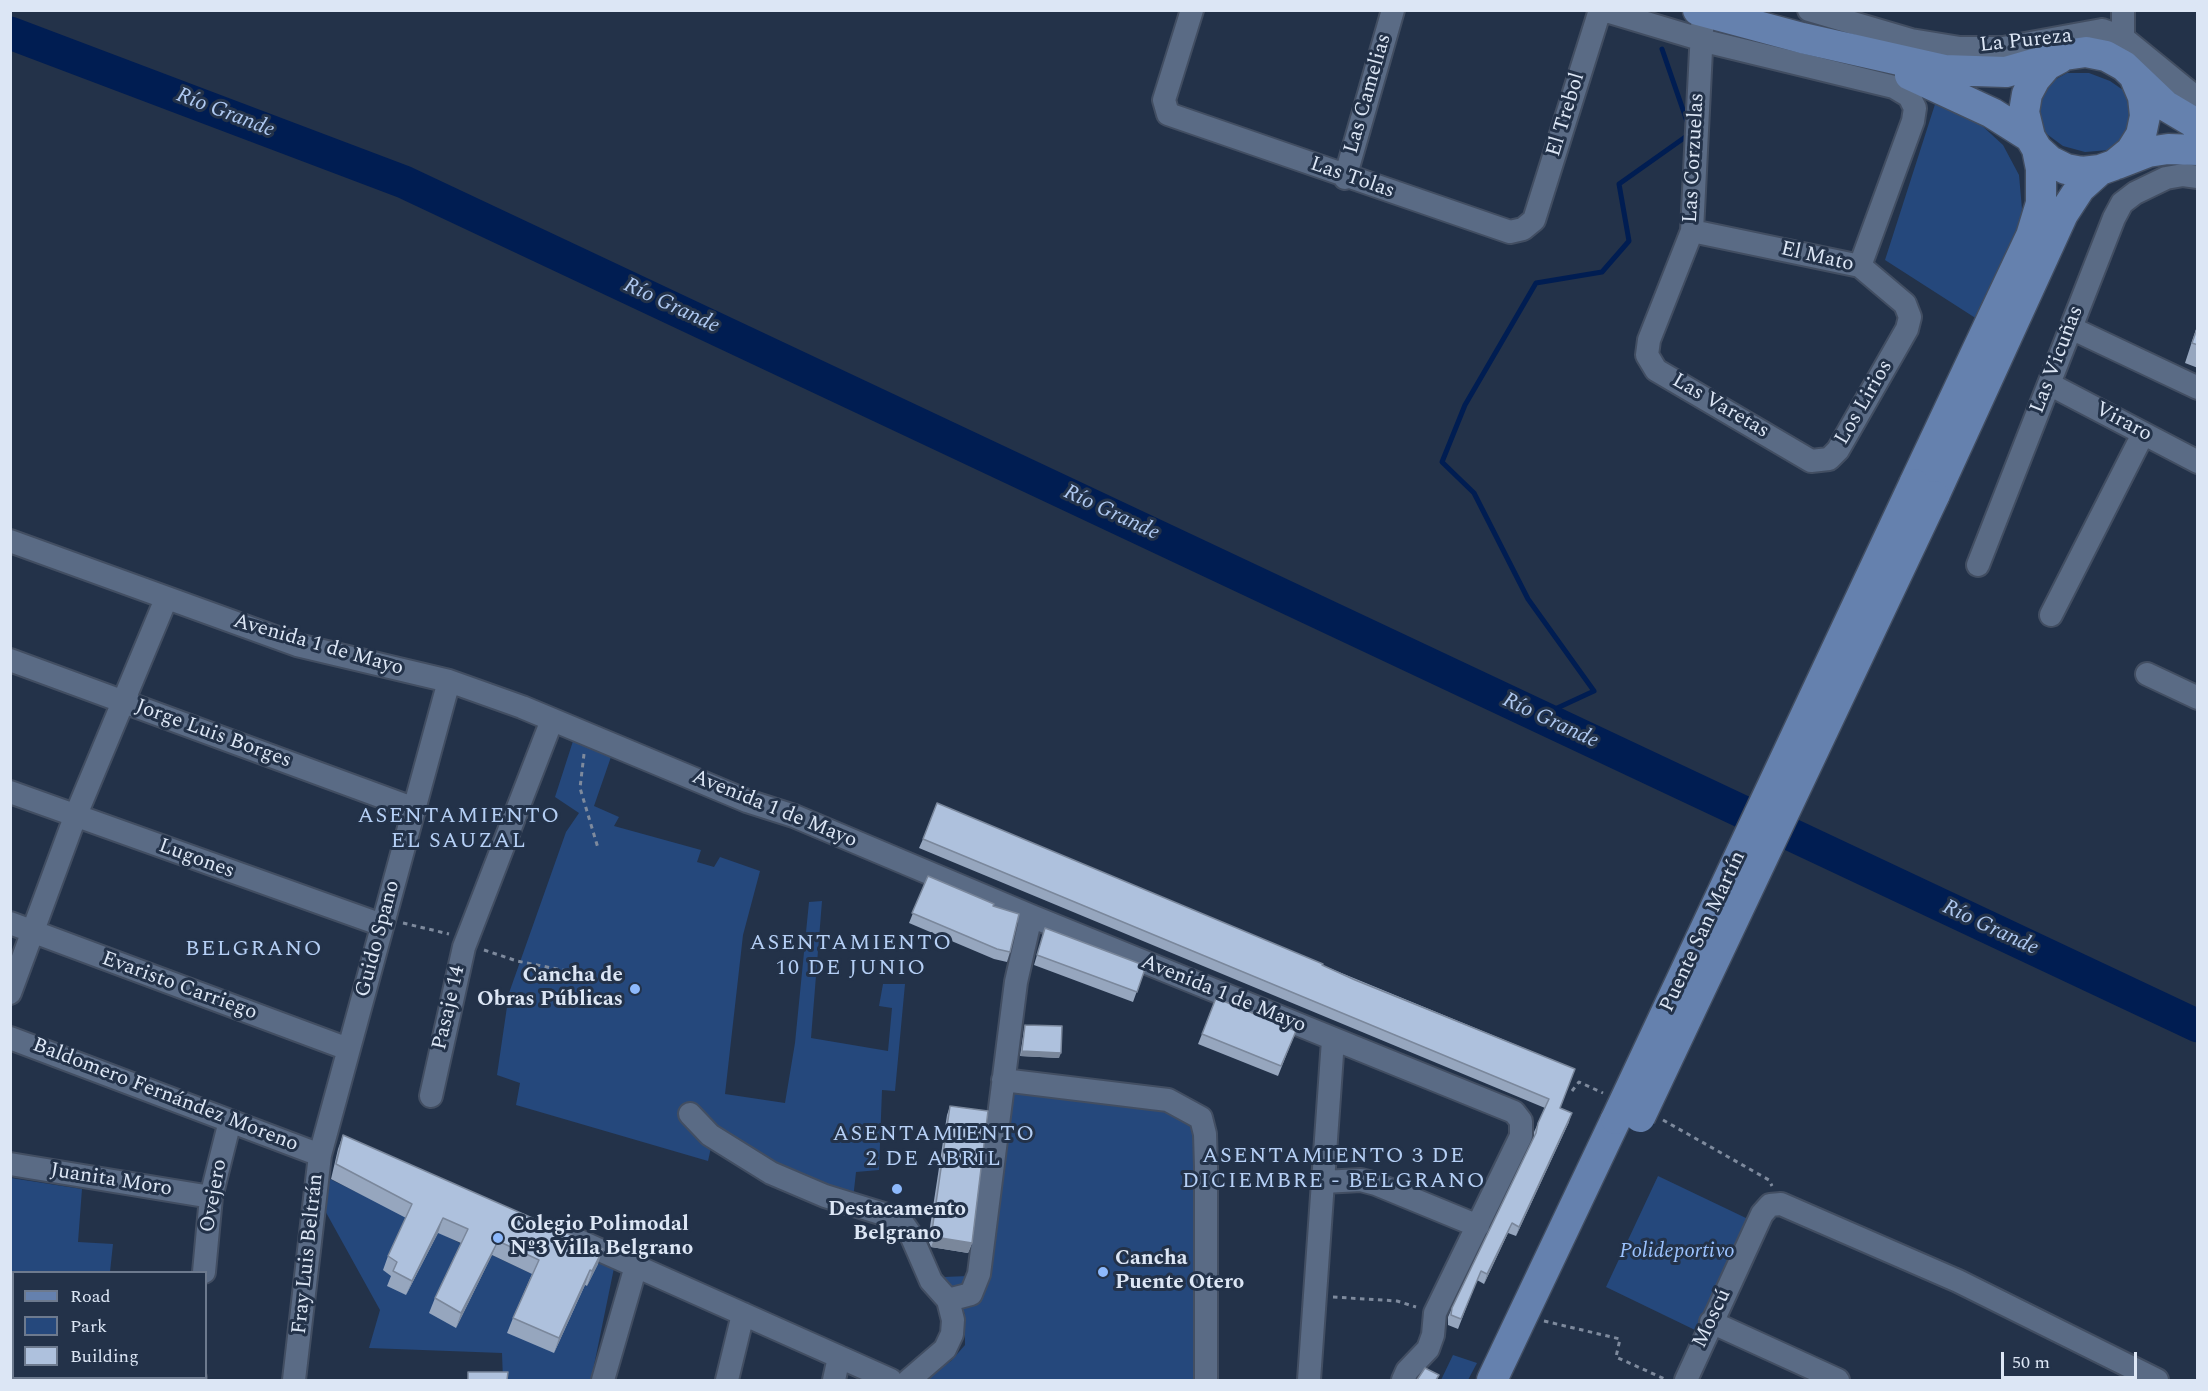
<!DOCTYPE html>
<meta charset="utf-8">
<style>
body{margin:0}
#map{position:relative;width:2208px;height:1391px;overflow:hidden;background:#233249;font-family:Spectral,serif}
canvas{display:block}
.frame{position:absolute;inset:0;border:12px solid #dce6f5;pointer-events:none}
.legend{position:absolute;left:12px;top:1271px;width:195px;height:108px;box-sizing:border-box;background:#233249;border:2px solid #6d7a8e;margin:0;padding:8px 10px;list-style:none;font-size:18px;color:#dce6f5}
.legend li{display:flex;align-items:center;gap:12px;height:30px}
.legend b{width:30px;border:2px solid #6d7a8e}
.scale{position:absolute;left:2001px;top:1352px;width:136px;height:27px;box-sizing:border-box;border:3px solid #dce6f5;border-top:0;padding-left:8px;font-size:18px;line-height:21px;white-space:nowrap;color:#dce6f5;-webkit-text-stroke:4px #233249;paint-order:stroke}
</style>
<div id="map">
<canvas width="2208" height="1391"></canvas>
<div class="frame"></div>
<ul class="legend">
<li><b style="height:8px;background:#6581ae"></b>Road</li>
<li><b style="height:16px;background:#25487c"></b>Park</li>
<li><b style="height:16px;background:#aec1dd"></b>Building</li>
</ul>
<div class="scale">50 m</div>
</div>
<script>
const g = document.querySelector('canvas').getContext('2d');
g.lineJoin = 'round';
function fill(path, color) { g.fillStyle = color; g.fill(path, 'evenodd'); }
const shape = rows => new Path2D(rows.map(r => 'M' + r).join(''));
function strokePath(path, color, width, dash) { g.strokeStyle = color; g.lineWidth = width; g.lineCap = dash ? 'butt' : 'round'; g.setLineDash(dash || []); g.stroke(path); }
function drawText(font, color, halo, rows, align = 'center') {
  g.font = font + ' Spectral,serif'; g.lineWidth = 6; g.setLineDash([]); g.textBaseline = 'middle'; g.strokeStyle = halo; g.fillStyle = color; for (const [text, x, y, turn = 0] of rows) {
    g.save(); g.translate(x, y); g.rotate((+turn || 0) * Math.PI / 180); g.textAlign = isNaN(turn) ? turn : align; if (halo) g.strokeText(text, 0, 0); g.fillText(text, 0, 0); g.restore();
  }
}
const green = shape([
 [2067,73,2089,73,2110,81,2123,90,2131,102,2132,128,2118,144,2109,150,2085,152,2063,146,2044,132,2036,118,2042,87],
 [1937,98,1978,122,2003,145,2019,175,2022,209,2018,240,1977,319,1885,260],
 [574,738,612,754,594,806,619,817,614,826,701,850,697,862,714,867,720,857,760,871,743,935,725,1094,785,1103,795,1043,809,902,822,901,811,1038,888,1051,892,1008,879,1006,883,984,905,984,895,1091,882,1090,879,1170,856,1172,853,1199,712,1143,708,1161,516,1105,520,1083,497,1075,509,993,566,832,579,813,555,797],
 [1000,1071,1179,1103,1193,1126,1196,1176,1198,1279,1195,1380,923,1380,951,1361,965,1345,965,1314,944,1277,968,1276,969,1253,988,1121],
 [1658,1176,1748,1219,1695,1330,1606,1287],
 [11,1178,82,1189,78,1242,113,1244,110,1272,14,1272,14,1378,62,1378,62,1380,11,1380],
 [330,1179,462,1244,455,1328,492,1255,530,1273,537,1262,587,1286,599,1261,614,1268,591,1380,503,1380,502,1353,369,1348,380,1310,323,1207],
 [1453,1355,1477,1363,1468,1380,1441,1380]
]);
const stream = shape([
 [1540,716,1594,691,1528,599,1474,493,1442,462,1465,405,1536,283,1602,272,1629,241,1619,184,1691,133,1662,49]
]);
const river = shape([
 [10,33,404,182,2198,1026]
]);
const path = shape([
 [584,754,580,788,598,848],
 [403,923,449,934],
 [484,950,517,961,567,971],
 [1572,1091,1579,1082,1603,1093],
 [1663,1120,1769,1180,1772,1186],
 [1333,1297,1397,1301,1416,1307],
 [1544,1321,1620,1339,1616,1357,1667,1380]
]);
const minor = shape([
 [1192,10,1164,100,1168,114,1510,232,1523,229,1534,220,1600,10],
 [1603,10,1713,43,1894,87,1909,96,1915,108,1913,121,1860,266],
 [1809,10,1911,40,1960,48,2003,48,2102,30],
 [2102,30,2122,37,2198,99],
 [2123,50,2123,10],
 [1345,178,1393,10],
 [1692,231,1860,266,1905,304,1910,317,1907,329,1838,450,1829,459,1811,461,1656,370,1647,355,1649,340,1692,231,1703,10],
 [2071,328,2198,388],
 [2049,384,2198,462],
 [10,541,297,645,449,681,522,707,747,801,794,816,1031,916,1514,1112,1521,1121,1521,1136,1435,1313,1433,1335,1428,1349,1407,1371,1403,1380],
 [1978,565,2114,218,2122,203,2135,193,2166,178,2183,175,2198,177],
 [2051,615,2143,434],
 [10,660,415,809],
 [2147,674,2198,698],
 [10,792,382,925],
 [10,923,348,1049],
 [10,993,75,817,166,599],
 [10,1038,320,1155],
 [1003,1080,1168,1100,1201,1118,1205,1134,1206,1167,1206,1380],
 [431,1096,464,947,552,720],
 [690,1114,710,1135,771,1173,825,1196,890,1216,904,1225,911,1235,931,1281,948,1300,953,1320,952,1334,945,1349,909,1380],
 [10,1164,211,1197],
 [1323,1182,1361,1180,1376,1184,1478,1226],
 [575,1239,891,1380],
 [204,1272,211,1197,230,1121],
 [948,1300,971,1294,979,1274,1016,982,1031,916],
 [1711,1322,1838,1380],
 [194,1380,195,1378],
 [294,1380,320,1155,449,681],
 [603,1380,636,1266],
 [727,1380,743,1314],
 [834,1380,839,1357],
 [1309,1380,1333,1040],
 [1686,1380,1762,1214,1770,1205,1781,1204,1958,1281,2157,1380]
]);
const major = shape([
 [1698,10,1802,38,1944,70,2006,72,2065,55,2086,52,2106,56,2124,66,2166,106,2198,125],
 [2060,58,2047,65,2035,79,2027,94,2024,112,2030,137,2037,149,2050,161,2066,169,2082,172,2100,170,2114,165,2131,151,2141,135,2145,116,2143,97,2135,78],
 [1910,75,1992,113,2030,137],
 [2117,164,2148,152,2168,149,2198,150],
 [1914,484,2031,236,2041,203,2041,169,2037,149],
 [1934,496,2063,214,2080,188,2100,170],
 [1492,1380,1616,1119]
]);
const majorBridge = shape([
 [1640,1117,1934,496],
 [1616,1119,1914,484]
]);
const wall = shape([
 [2198,323,2198,368,2185,363],
 [923,839,1322,965,1575,1069,1560,1108,1569,1122,1516,1236,1508,1233,1484,1284,1477,1280,1458,1329,1448,1325,1448,1317,1452,1308,1534,1139,1534,1132,1545,1108,919,848],
 [928,876,993,906,1010,952,1007,962,994,959,909,923],
 [1045,928,1146,966,1133,1002,1034,965],
 [1025,1025,1059,1058,1020,1056,1024,1030],
 [1296,1031,1278,1076,1198,1044,1202,1034],
 [950,1106,972,1243,968,1253,931,1247,928,1240,947,1115],
 [343,1135,598,1264,587,1286,585,1285,554,1353,507,1333,513,1318,532,1274,492,1255,456,1328,429,1313,435,1298,461,1243,438,1233,406,1295,387,1286,391,1276,383,1270,388,1256,406,1218,331,1179,338,1149]
]);
const shadedWall = shape([
 [1022,1051,1061,1053,1059,1058,1020,1056],
 [1572,1113,1569,1122,1516,1236,1519,1227],
 [443,1218,438,1233,406,1295,412,1281],
 [1512,1223,1508,1233,1484,1284,1487,1274],
 [935,1237,972,1243,968,1253,931,1247],
 [498,1241,492,1255,456,1328,461,1313],
 [603,1249,598,1264,587,1286,592,1271],
 [590,1270,585,1285,554,1353,559,1338]
]);
const building = shape([
 [2198,326,2198,345,2192,343,2198,326],
 [937,803,1323,964,1322,965,1355,980,1575,1069,1560,1108,1572,1113,1519,1227,1512,1223,1487,1274,1481,1271,1461,1319,1451,1315,1452,1308,1536,1133,1538,1123,1549,1099,923,839,937,803],
 [928,876,994,904,993,906,1019,914,1010,952,997,949,912,913,928,876],
 [1045,928,1146,966,1137,992,1037,955,1045,928],
 [1216,998,1296,1031,1281,1066,1202,1034,1216,998],
 [1025,1025,1062,1026,1061,1053,1022,1051,1025,1025],
 [950,1106,988,1111,972,1243,935,1237,932,1231,950,1106],
 [343,1135,603,1249,592,1271,590,1270,559,1338,513,1318,539,1260,498,1241,461,1313,435,1298,468,1229,443,1218,412,1281,393,1271,397,1262,388,1256,412,1204,336,1164,343,1135],
 [1425,1368,1439,1375,1436,1380,1417,1380,1425,1368],
 [468,1372,508,1372,507,1380,468,1380,468,1372]
]);
const markers = [
 [635,989,6,"#8db9fc"],
 [897,1189,6,"#8db9fc"],
 [498,1238,6,"#8db9fc"],
 [1103,1272,6,"#8db9fc"]
];
const streetNames = [
 ["La Pureza",2026,42,-6],
 ["Las Camelias",1369,94,-74],
 ["El Trebol",1567,115,-73],
 ["Las Corzuelas",1695,158,-87],
 ["Las Tolas",1352,179,19],
 ["El Mato",1817,258,13],
 ["Las Vicuñas",2058,360,-69],
 ["Los Lirios",1865,403,-60],
 ["Las Varetas",1720,407,30],
 ["Viraro",2123,423,28],
 ["Avenida 1 de Mayo",318,646,16],
 ["Jorge Luis Borges",213,735,20],
 ["Avenida 1 de Mayo",774,810,22],
 ["Lugones",196,860,20],
 ["Puente San Martín",1704,932,-65],
 ["Guido Spano",379,939,-75],
 ["Evaristo Carriego",179,987,20],
 ["Avenida 1 de Mayo",1223,995,22],
 ["Pasaje 14",450,1008,-77],
 ["Baldomero Fernández Moreno",165,1096,21],
 ["Juanita Moro",111,1181,9],
 ["Ovejero",215,1196,-80],
 ["Fray Luis Beltrán",309,1254,-84],
 ["Moscú",1713,1319,-65]
];
const poiNames = [
 ["Cancha de",623,977,"right"],
 ["Obras Públicas",623,1001,"right"],
 ["Destacamento",897,1211,"center"],
 ["Belgrano",897,1235,"center"],
 ["Colegio Polimodal",510,1226],
 ["Nº3 Villa Belgrano",510,1250],
 ["Cancha",1115,1260],
 ["Puente Otero",1115,1284]
];
const parkNames = [
 ["Polideportivo",1677,1253]
];
const waterNames = [
 ["Río Grande",225,114,21],
 ["Río Grande",671,307,25],
 ["Río Grande",1111,514,25],
 ["Río Grande",1550,722,25],
 ["Río Grande",1990,929,25]
];
const neighbourhoodNames = [
 ["ASENTAMIENTO",459,818],
 ["EL SAUZAL",459,843],
 ["ASENTAMIENTO",851,945],
 ["10 DE JUNIO",851,970],
 ["BELGRANO",254,951],
 ["ASENTAMIENTO",934,1136],
 ["2 DE ABRIL",934,1161],
 ["ASENTAMIENTO 3 DE",1334,1158],
 ["DICIEMBRE - BELGRANO",1334,1183]
];
fill(green, '#25487c');
strokePath(stream, '#001d52', 5);
strokePath(river, '#001d52', 33);
strokePath(minor, '#424e62', 26);
strokePath(major, '#424e62', 33);
strokePath(path, '#7e8a9d', 3, [4.5, 4.5]);
strokePath(minor, '#5a6b85', 22);
strokePath(major, '#6581ae', 30);
strokePath(majorBridge, '#424e62', 33, []);
strokePath(majorBridge, '#6581ae', 30);
fill(wall, '#96a6be');
fill(shadedWall, '#7a879b');
fill(building, '#aec1dd');
strokePath(building, '#7a879b', 1.5);
for (const [x, y, r, color] of markers) { const dot = new Path2D(); dot.arc(x, y, r, 0, 2 * Math.PI); g.fillStyle = color; g.fill(dot); strokePath(dot, '#233249', 2); }
drawText('21px', '#dce6f5', '#233249', streetNames);
drawText('bold 21px', '#dce6f5', '#233249', poiNames, 'left');
drawText('italic 21px', '#9bc2fe', '#233249', parkNames);
drawText('italic 22px', '#afc9f1', '#233249', waterNames);
g.letterSpacing = '1.5px';
drawText('22px', '#b5cff5', '#233249', neighbourhoodNames);
g.letterSpacing = '0px';
</script>
